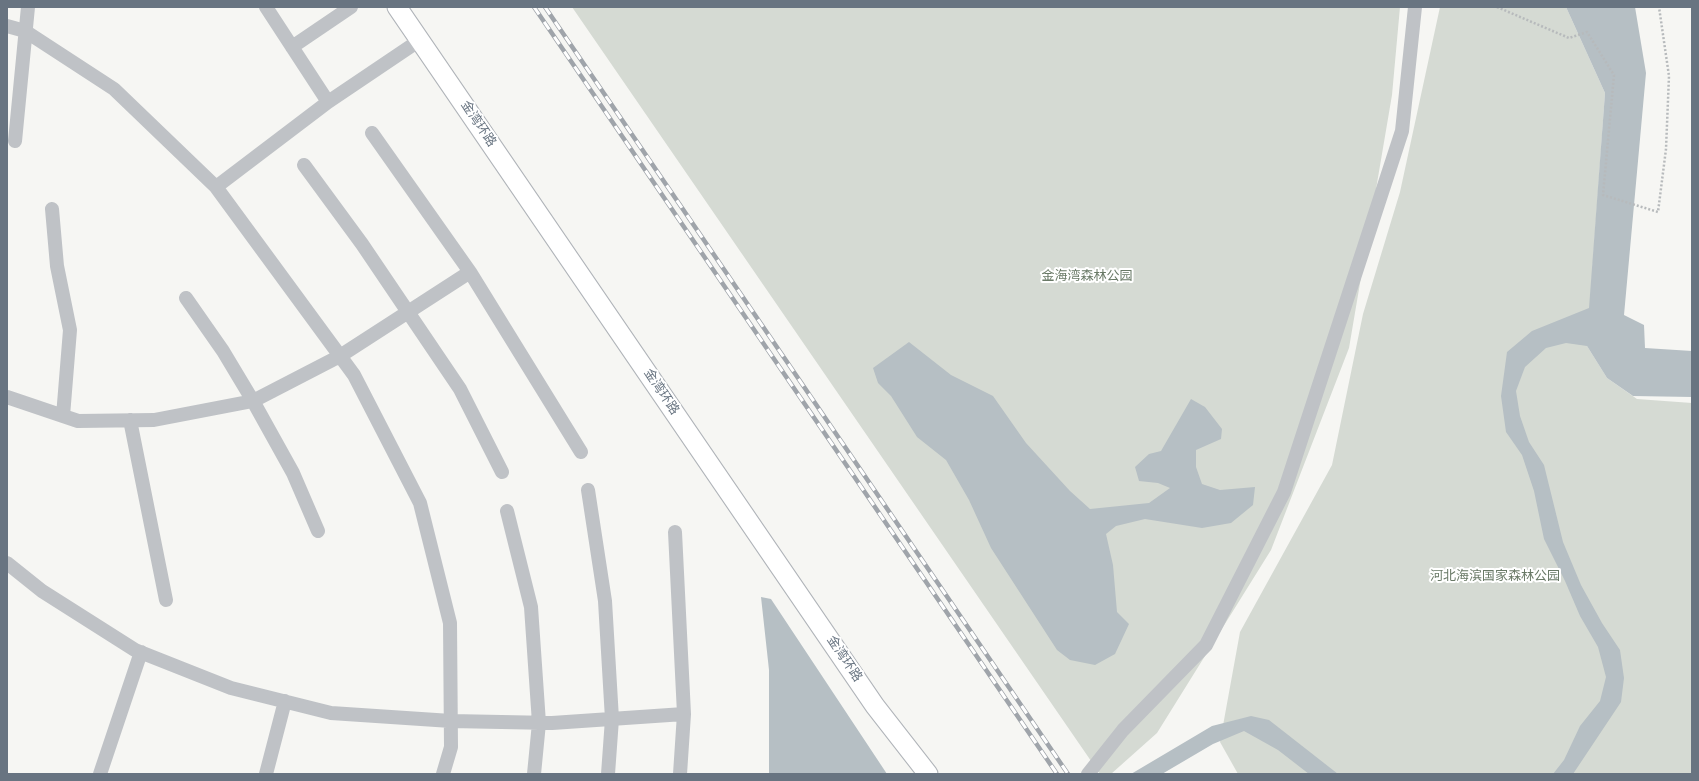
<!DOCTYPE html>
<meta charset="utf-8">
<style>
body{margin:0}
#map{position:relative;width:1699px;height:781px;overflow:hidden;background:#f6f6f3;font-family:"DM Sans",sans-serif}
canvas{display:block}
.frame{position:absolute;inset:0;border:8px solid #687481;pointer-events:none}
</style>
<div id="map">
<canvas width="1699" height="781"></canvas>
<div class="frame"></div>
</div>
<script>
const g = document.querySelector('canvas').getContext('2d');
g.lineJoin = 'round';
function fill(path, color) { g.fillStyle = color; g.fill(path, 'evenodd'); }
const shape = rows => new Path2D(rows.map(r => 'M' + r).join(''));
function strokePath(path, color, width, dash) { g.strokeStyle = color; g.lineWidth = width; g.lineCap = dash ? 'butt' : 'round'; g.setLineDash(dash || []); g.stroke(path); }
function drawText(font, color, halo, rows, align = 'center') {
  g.font = font + ' "DM Sans","Noto Sans SC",sans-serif'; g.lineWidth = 4; g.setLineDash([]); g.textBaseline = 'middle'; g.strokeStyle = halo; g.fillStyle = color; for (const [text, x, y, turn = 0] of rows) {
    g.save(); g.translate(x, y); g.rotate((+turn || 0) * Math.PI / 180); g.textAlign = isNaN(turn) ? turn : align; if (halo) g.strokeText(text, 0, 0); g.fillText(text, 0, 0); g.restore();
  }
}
const green = shape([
 [572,7,1400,7,1392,95,1349,348,1271,550,1157,733,1111,774,1100,774],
 [1440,7,1566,7,1605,93,1587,346,1607,378,1637,399,1692,403,1692,774,1238,774,1220,742,1240,632,1332,465,1363,314,1400,192]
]);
const water = shape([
 [1566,7,1635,7,1646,73,1624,315,1644,325,1645,348,1692,351,1692,397,1633,396,1607,378,1587,346,1566,343,1546,348,1525,367,1516,391,1520,416,1529,442,1544,465,1563,542,1581,585,1602,623,1620,650,1624,678,1621,702,1573,774,1553,774,1564,760,1580,726,1600,701,1606,677,1598,647,1580,616,1565,581,1544,539,1534,491,1522,455,1506,432,1501,396,1507,352,1532,331,1589,308,1605,93],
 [909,342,951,375,993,396,1026,443,1070,491,1090,509,1149,503,1170,488,1158,483,1139,481,1135,467,1149,454,1161,451,1191,399,1205,407,1222,429,1221,439,1196,450,1196,467,1202,484,1220,490,1255,487,1253,505,1231,523,1202,528,1145,519,1116,526,1106,534,1113,565,1117,612,1129,624,1115,654,1095,665,1070,660,1057,650,991,548,969,500,946,460,917,437,891,396,878,383,873,368],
 [761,597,771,599,887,774,769,774,769,670],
 [1251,716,1269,720,1338,774,1309,774,1278,750,1244,731,1213,744,1162,774,1131,774,1212,726]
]);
const path = shape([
 [1497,7,1569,38,1587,32,1614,75,1603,195,1658,212,1666,149,1669,76,1659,7]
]);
const street = shape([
 [266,7,328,102],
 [7,26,25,31,114,89,216,187,354,375,420,503,450,623,451,747,443,774],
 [292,47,351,7],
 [372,133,470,272,581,452],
 [15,141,28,7],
 [304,165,362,244,460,389,502,472],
 [216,187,328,102,420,40],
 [52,209,57,266,70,330,63,416],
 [186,298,223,351,253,401,293,473,318,531],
 [7,397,78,421,154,420,253,401,340,356,470,272],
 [130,420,166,600],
 [588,490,605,601,612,719,608,774],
 [507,511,531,607,539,723,534,774],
 [675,532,684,714,680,774],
 [7,563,42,591,135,650,231,688,331,713,451,721,552,723,684,714],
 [100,774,141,652],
 [266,774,285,701],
 [1088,774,1123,730,1206,645,1284,492,1402,131,1415,7]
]);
const secondary = shape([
 [397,7,875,706,928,774]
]);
const rail = shape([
 [534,7,1057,774],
 [545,7,1068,774]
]);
const streetNames = [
 ["金湾环路",478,124,56],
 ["金湾环路",661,392,56],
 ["金湾环路",844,659,56]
];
const parkNames = [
 ["金海湾森林公园",1087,277],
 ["河北海滨国家森林公园",1495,577]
];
fill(green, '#d5dad3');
fill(water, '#b6bfc4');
strokePath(secondary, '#b0b4b9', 21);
strokePath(path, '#b7babc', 2.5, [2, 2]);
strokePath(street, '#bfc2c6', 14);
strokePath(secondary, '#fff', 19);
strokePath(rail, '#9fa4aa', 4.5);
strokePath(rail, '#fff', 3, [9]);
drawText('13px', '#687481', '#fff', streetNames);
drawText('13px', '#697966', '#fff', parkNames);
</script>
